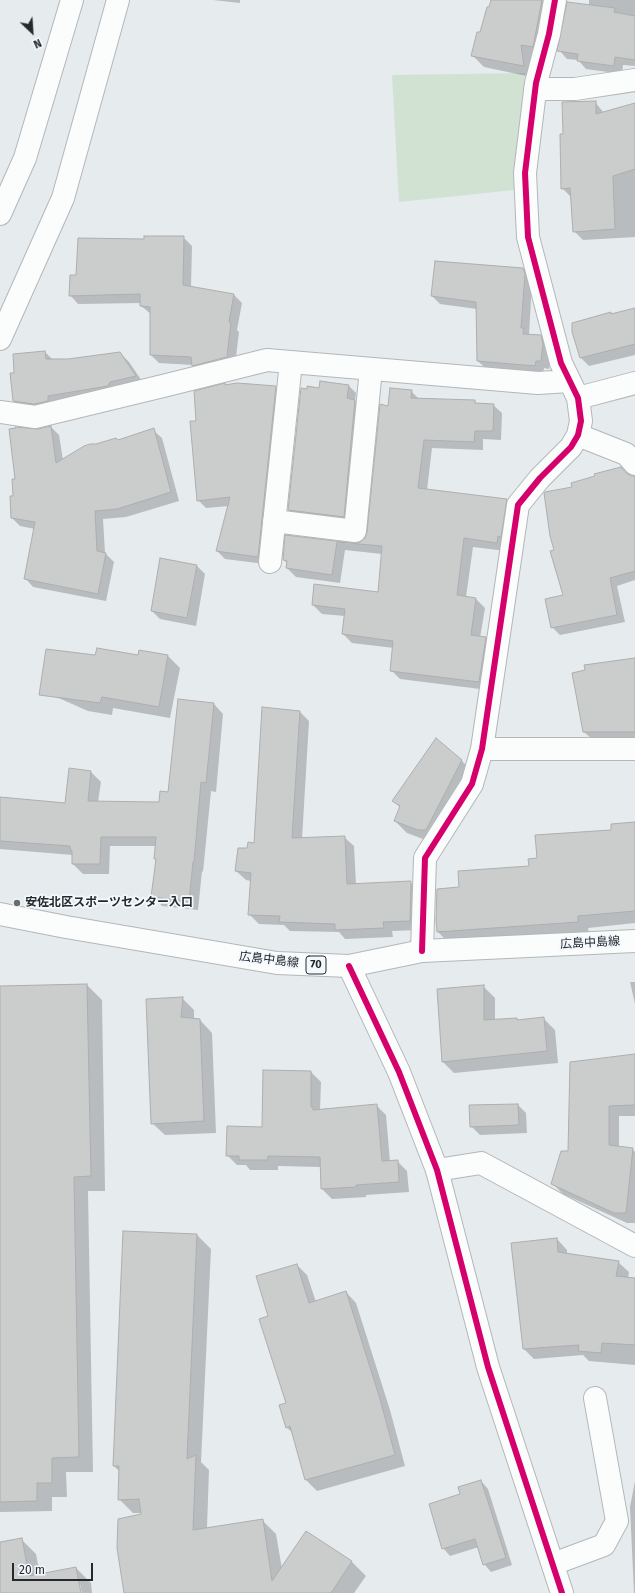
<!DOCTYPE html>
<meta charset="utf-8">
<style>
body{margin:0}
#map{position:relative;width:635px;height:1593px;overflow:hidden;background:#e6ebee;font-family:"Fira Sans",sans-serif}
canvas{display:block}
.north{position:absolute;left:12px;top:12px;width:40px;height:40px;-webkit-text-stroke:3px #f2f8fe;paint-order:stroke;rotate:155deg;font-size:11px;font-weight:700;line-height:16px;text-align:center;color:#26292b}
.north::after{content:'';display:block;margin:auto;width:14px;height:18px;background:#26292b;clip-path:polygon(50% 0,100% 100%,50% 72%,0 100%)}
.scale{position:absolute;left:12px;top:1563px;width:81px;height:18px;box-sizing:border-box;border:2px solid #26292b;border-top:0;padding-left:5px;font-size:12px;line-height:14px;white-space:nowrap;color:#26292b;-webkit-text-stroke:3px #f2f8fe;paint-order:stroke}
</style>
<div id="map">
<canvas width="635" height="1593"></canvas>
<div class="north">N</div>
<div class="scale">20 m</div>
</div>
<script>
const g = document.querySelector('canvas').getContext('2d');
g.lineJoin = 'round';
function fill(path, color) { g.fillStyle = color; g.fill(path, 'evenodd'); }
const shape = rows => new Path2D(rows.map(r => 'M' + r).join(''));
function strokePath(path, color, width, dash) { g.strokeStyle = color; g.lineWidth = width; g.lineCap = dash ? 'butt' : 'round'; g.setLineDash(dash || []); g.stroke(path); }
function drawText(font, color, halo, rows, align = 'center') {
  g.font = font + ' "Fira Sans","Noto Sans JP",sans-serif'; g.lineWidth = 3.5; g.setLineDash([]); g.textBaseline = 'middle'; g.strokeStyle = halo; g.fillStyle = color; for (const [text, x, y, turn = 0] of rows) {
    g.save(); g.translate(x, y); g.rotate((+turn || 0) * Math.PI / 180); g.textAlign = isNaN(turn) ? turn : align; if (halo) g.strokeText(text, 0, 0); g.fillText(text, 0, 0); g.restore();
  }
}
const green = shape([
 [525,73,514,190,399,202,392,75]
]);
const shadow = shape([
 [213,0,240,0,240,3],
 [492,0,549,0,536,78,484,67,472,55],
 [589,0,635,0,635,66,623,65,622,74,586,69,578,60,567,59,559,50,589,6],
 [595,102,604,113,635,106,635,237,583,240,574,231,571,197,562,188,564,135],
 [183,237,192,246,191,287,234,295,242,303,237,330,239,332,235,365,201,374,193,365,159,363,151,355,151,314,141,306,141,303,78,304,70,295,77,276,145,240],
 [523,269,531,277,532,283,529,335,540,336,549,345,551,353,549,369,544,368,543,374,486,369,478,361,477,309,440,304,432,296],
 [635,309,635,355,589,366,581,358,573,332,611,313,612,315],
 [45,352,53,360,68,360,120,353,129,362,144,384,22,409,14,401,15,374],
 [348,385,356,393,355,401,363,408,351,524,297,517,289,510,320,389],
 [275,387,283,395,265,564,225,559,217,551,229,506,206,508,198,500,197,422],
 [411,391,419,399,474,401,478,404,493,405,502,413,501,440,483,439,483,450,432,448,427,490,507,500,516,509,506,551,473,547,466,597,476,599,485,608,480,638,485,638,494,647,488,690,400,679,391,670,394,648,352,643,343,634,345,616,322,614,313,605,379,593,382,554,345,550,340,583,296,577,287,568,288,564,284,560,286,536,353,544,361,543,366,539,389,407],
 [51,427,59,435,63,460,153,430,162,438,179,501,126,517,103,519,105,553,114,562,106,601,33,587,25,578,35,529,20,526,12,518,16,480,38,430],
 [620,468,631,477,635,477,635,580,617,586,625,622,560,635,552,627,564,596,556,550,573,488],
 [197,566,205,574,196,626,160,619,152,611],
 [140,651,168,656,180,668,170,718,113,708,112,715,88,711,54,696,96,656,139,656],
 [635,658,635,740,593,740,584,732,586,671],
 [214,704,223,714,216,792,211,791,203,872,202,871,198,910,162,906,152,896,156,860,155,859,156,846,110,846,109,874,83,874,73,864,73,855,0,849,0,798,66,804,91,772,101,782,98,802,160,803,169,793],
 [300,712,309,721,302,839,344,837,354,846,356,885,410,882,420,892,420,930,392,931,393,937,345,939,339,932,290,931,284,925,259,924,249,914,251,881,246,880,236,871,248,849,254,844],
 [462,761,474,773,431,842,407,833,395,821,400,808,394,801],
 [635,823,635,923,588,928,589,933,449,943,438,932,438,889,460,888,530,866,538,859],
 [630,982,635,982,635,1004],
 [87,985,102,1000,105,1191,88,1191,93,1472,66,1472,67,1497,52,1497,52,1511,0,1512,0,987],
 [483,986,495,998,495,1020,516,1019,518,1021,543,1018,555,1030,558,1063,454,1073,443,1062],
 [182,998,194,1010,194,1020,200,1020,212,1033,216,1133,165,1135,152,1123],
 [635,1056,635,1116,619,1116,619,1148,632,1149,635,1152,635,1223,627,1223,563,1194,552,1183,569,1152],
 [311,1072,321,1082,320,1110,376,1105,386,1115,390,1162,397,1161,407,1171,409,1192,366,1195,366,1197,332,1199,322,1189,321,1167,278,1166,278,1170,250,1170,246,1165,237,1165,227,1155,263,1128],
 [518,1105,526,1113,527,1133,480,1135,471,1126],
 [197,1235,211,1249,201,1462,209,1470,207,1528,262,1520,276,1534,282,1569,307,1533,352,1562,366,1576,354,1593,125,1593,146,1513,133,1513,119,1499,120,1472,114,1466],
 [557,1239,567,1250,567,1255,618,1262,629,1272,628,1278,635,1279,635,1365,589,1361,583,1355,534,1359,523,1348],
 [297,1265,307,1275,316,1302,346,1292,356,1303,390,1410,405,1466,317,1491,306,1480,294,1434,286,1427,287,1403,270,1316],
 [481,1481,488,1489,512,1565,491,1572,484,1564,479,1547,450,1556,443,1548,462,1495],
 [635,1481,635,1593,634,1593,630,1507],
 [21,1539,36,1554,40,1575,76,1568,91,1583,92,1593,82,1593,80,1584,78,1584,80,1593,0,1593,0,1543]
]);
const building = shape([
 [491,0,542,0,533,47,521,45,524,66,471,56,477,32,480,32,487,7,489,7,491,0],
 [567,2,615,8,614,12,635,16,635,60,615,57,614,66,577,61,578,54,557,51,567,2],
 [596,101,596,114,635,103,635,169,613,176,615,229,573,232,570,188,561,189,560,134,563,134,562,102,596,101],
 [144,236,184,236,183,285,234,294,229,322,231,322,227,357,192,366,191,357,150,355,150,307,140,306,140,294,69,296,70,275,76,275,78,238,144,239,144,236],
 [435,261,523,268,525,274,521,328,524,328,523,334,541,335,543,344,541,361,536,361,535,366,477,361,476,302,431,296,435,261],
 [635,308,635,344,580,358,572,332,572,323,611,312,611,314,635,308],
 [45,351,46,359,68,359,120,352,136,376,110,382,108,386,48,396,48,401,34,404,13,401,10,373,14,373,13,354,45,351],
 [320,381,349,385,347,398,355,400,344,517,288,510,301,388,307,389,307,386,319,388,320,381],
 [225,383,225,385,237,383,276,386,258,557,216,551,230,497,197,501,190,421,196,421,194,391,225,383],
 [390,388,412,390,411,398,475,400,475,403,494,404,493,431,475,431,474,442,424,440,418,488,507,499,501,537,498,536,497,543,464,538,457,595,476,598,471,635,486,637,479,682,390,671,393,641,342,634,345,609,312,605,314,584,378,592,382,546,337,542,332,575,286,568,287,561,283,560,285,535,353,543,360,542,365,538,367,532,380,404,388,406,390,388],
 [51,426,56,463,84,446,90,444,96,444,116,438,118,440,154,428,171,492,117,509,95,511,97,551,106,553,98,594,24,579,35,522,11,518,10,496,13,496,12,479,15,479,9,429,16,428,15,427,38,429,51,426],
 [621,467,626,473,631,476,635,476,635,571,610,578,617,615,551,628,545,599,563,595,550,551,554,550,550,536,544,493,545,492,572,487,571,483,595,476,594,474,621,467],
 [160,558,197,565,187,618,151,611,160,558],
 [97,648,138,655,139,650,168,655,159,707,102,697,100,703,39,695,46,649,95,655,97,648],
 [635,658,635,732,583,732,572,673,585,670,584,665,635,658],
 [178,699,214,703,206,783,201,782,194,862,193,862,189,901,151,897,156,859,154,859,156,837,101,837,100,864,72,864,72,851,71,851,70,846,0,841,0,797,65,803,69,768,91,771,88,801,159,802,160,791,168,792,178,699],
 [262,707,300,711,292,838,345,836,347,884,411,881,410,921,383,922,384,928,335,930,335,924,279,922,280,916,248,915,251,873,235,871,238,848,247,848,248,842,254,843,262,707],
 [436,738,462,760,426,830,418,830,394,821,400,806,392,801,436,738],
 [635,822,635,911,578,916,578,922,437,932,436,920,437,889,459,887,458,871,529,866,528,859,537,858,535,835,611,830,611,824,635,822],
 [87,984,91,1176,74,1177,79,1457,52,1458,52,1483,37,1483,37,1501,0,1502,0,986,87,984],
 [484,985,484,1020,517,1018,517,1020,544,1017,547,1051,442,1062,437,989,484,985],
 [183,997,181,1017,200,1019,204,1121,151,1124,146,999,183,997],
 [635,1054,635,1105,609,1106,609,1145,633,1148,626,1213,614,1213,551,1184,561,1151,568,1151,570,1062,635,1054],
 [263,1070,311,1071,311,1107,313,1107,313,1110,377,1104,382,1161,398,1160,399,1182,356,1185,356,1187,321,1189,320,1157,268,1156,268,1160,239,1160,239,1156,226,1156,227,1126,262,1127,263,1070],
 [518,1104,519,1125,470,1127,469,1105,518,1104],
 [123,1231,197,1234,187,1459,196,1455,193,1530,263,1519,272,1581,306,1531,352,1561,331,1593,124,1593,117,1548,118,1519,141,1514,139,1499,118,1500,119,1466,113,1466,123,1231],
 [557,1238,558,1252,619,1261,616,1276,635,1278,635,1345,602,1343,601,1353,578,1351,579,1345,523,1349,511,1243,557,1238],
 [297,1264,309,1303,346,1291,380,1399,395,1455,305,1480,290,1426,286,1428,279,1405,286,1403,259,1319,268,1316,256,1276,297,1264],
 [481,1480,506,1558,483,1565,475,1539,442,1549,429,1504,460,1494,458,1487,481,1480],
 [22,1538,29,1576,76,1567,81,1593,0,1593,0,1542,22,1538]
]);
const street = shape([
 [535,89,575,89,635,80],
 [0,214,25,158,72,0],
 [0,339,63,198,118,0],
 [578,398,635,383],
 [0,412,35,417,167,385,267,360,538,383,569,381],
 [578,435,626,454,635,464],
 [274,521,355,531,371,369],
 [270,562,291,362],
 [482,749,635,749],
 [422,951,425,858,472,784,482,749,518,505,540,478,571,447,578,435,581,421,578,398,561,363,528,237,525,173,536,83,549,34,555,0],
 [437,1170,481,1163,635,1246],
 [553,1564,604,1545,617,1521,595,1398]
]);
const secondary = shape([
 [349,966,399,1072,437,1170,488,1367,562,1593]
]);
const primary = shape([
 [0,914,66,927,277,963,349,966,422,951,635,941]
]);
const cycleway = shape([
 [422,951,425,858,472,784,482,749,518,505,540,478,571,447,578,435,581,421,578,398,561,363,528,237,525,173,536,83,549,34,555,0],
 [349,966,399,1072,437,1170,488,1367,562,1593]
]);
const markers = [
 [17,903,4,"#696d6f"]
];
const shields = [
 [316,965,20]
];
const shieldNames = [
 ["70",316,965]
];
const poiNames = [
 ["安佐北区スポーツセンター入口",25,903]
];
const streetNames = [
 ["広島中島線",590,943,-3],
 ["広島中島線",269,960,7]
];
fill(green, '#d1e2d3');
fill(shadow, '#0003');
fill(building, '#cbcccc');
strokePath(building, '#adaeae', 1);
strokePath(street, '#b3b7b9', 24);
strokePath(secondary, '#b3b7b9', 24);
strokePath(primary, '#b3b7b9', 24);
strokePath(street, '#fbfcfc', 22);
strokePath(secondary, '#fbfcfc', 22);
strokePath(primary, '#fbfcfc', 22);
strokePath(cycleway, '#d6006c', 6);
for (const [x, y, r, color] of markers) { const dot = new Path2D(); dot.arc(x, y, r, 0, 2 * Math.PI); g.fillStyle = color; g.fill(dot); strokePath(dot, '#f2f8fe', 1.5); }
for (const [x, y, w] of shields) { const box = new Path2D(); box.roundRect(x - w / 2, y - 9, w, 18, 3); g.fillStyle = '#f2f8fe'; g.fill(box); strokePath(box, '#26292b', 1); }
drawText('bold 11px', '#26292b', null, shieldNames);
drawText('bold 12px', '#26292b', '#f2f8fe', poiNames, 'left');
drawText('12px', '#26292b', '#f2f8fe', streetNames);
</script>
